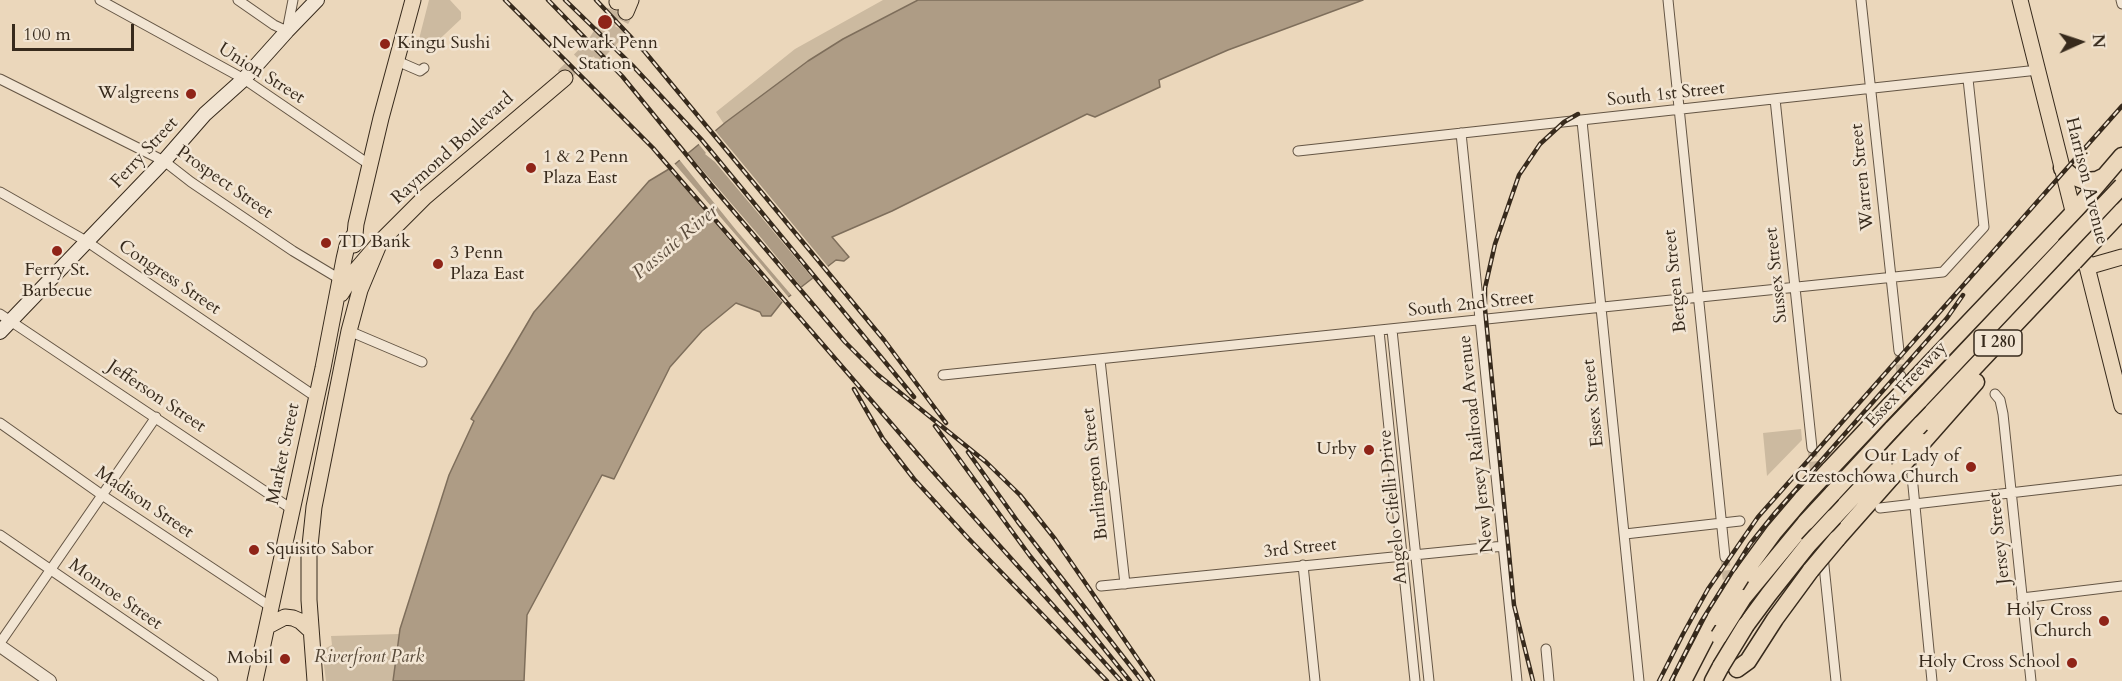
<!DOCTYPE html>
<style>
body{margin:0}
#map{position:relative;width:2122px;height:681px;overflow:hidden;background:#ebd7bb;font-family:Cardo,serif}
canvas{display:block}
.north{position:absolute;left:2050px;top:12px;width:60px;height:60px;-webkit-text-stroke:4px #f2e5d3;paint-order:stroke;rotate:87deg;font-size:16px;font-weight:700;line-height:24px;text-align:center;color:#372a1c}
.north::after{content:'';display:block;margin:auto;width:21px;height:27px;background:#372a1c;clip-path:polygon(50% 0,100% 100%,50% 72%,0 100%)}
.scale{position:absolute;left:12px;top:24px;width:122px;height:27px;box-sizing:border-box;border:3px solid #372a1c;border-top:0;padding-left:8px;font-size:18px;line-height:21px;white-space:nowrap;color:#372a1c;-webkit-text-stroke:4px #f2e5d3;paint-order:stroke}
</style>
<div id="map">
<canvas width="2122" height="681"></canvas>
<div class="north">N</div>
<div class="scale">100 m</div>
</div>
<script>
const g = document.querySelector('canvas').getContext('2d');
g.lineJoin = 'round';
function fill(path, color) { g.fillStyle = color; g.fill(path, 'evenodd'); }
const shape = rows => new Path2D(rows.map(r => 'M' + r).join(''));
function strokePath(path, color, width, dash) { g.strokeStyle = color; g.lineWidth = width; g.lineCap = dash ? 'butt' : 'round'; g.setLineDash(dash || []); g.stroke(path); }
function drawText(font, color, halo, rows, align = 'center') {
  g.font = font + ' Cardo,serif'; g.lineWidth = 5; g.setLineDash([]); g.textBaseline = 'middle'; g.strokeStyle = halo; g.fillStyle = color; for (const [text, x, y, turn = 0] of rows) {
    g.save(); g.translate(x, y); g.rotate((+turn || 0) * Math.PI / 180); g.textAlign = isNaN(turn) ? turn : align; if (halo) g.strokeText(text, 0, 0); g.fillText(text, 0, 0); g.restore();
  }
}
const green = shape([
 [429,0,450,0,461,12,461,19,428,50,418,43],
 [883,0,918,0,843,39,821,53,724,124,716,112,795,49],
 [1801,429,1802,440,1767,476,1763,433],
 [399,634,393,681,326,681,322,650,332,645,331,636]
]);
const water = shape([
 [918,0,1363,0,1228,50,1159,80,1160,87,1095,117,1087,114,892,211,832,237,849,257,844,261,836,260,782,302,771,316,762,316,760,312,736,303,702,331,670,367,614,479,602,475,527,615,524,681,393,681,400,629,449,475,474,421,471,419,534,312,649,181,669,169,726,122,808,61,843,39,918,0]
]);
const pier = shape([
 [713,128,830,269,815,281,715,162,705,154,706,153,697,142],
 [686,151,762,239,803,289,793,297,736,230,678,158],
 [673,162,760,263,790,299,784,304,754,269,667,167]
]);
const minorTunnel = shape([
 [1899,351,1901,376],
 [1812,448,1815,476],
 [1725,557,1728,588]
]);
const primaryTunnel = shape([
 [594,57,613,37,626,12],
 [563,76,593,46,610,20,617,2]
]);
const minor = shape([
 [100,0,244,79,370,165],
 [238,0,274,25,287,31,293,0],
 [1668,0,1725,557],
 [1861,0,1899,351],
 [2121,0,2122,4],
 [397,61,420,71,424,68],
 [0,79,164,161,191,182,293,251,343,281],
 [1775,99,1812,448],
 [1582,121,1639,681],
 [1461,133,1517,681],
 [1298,151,2038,70],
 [0,192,86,241,316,397],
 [0,314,293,510],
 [1392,330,1429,681],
 [349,331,422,362],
 [1379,331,1415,681],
 [1100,360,1125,584],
 [943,375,1943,272,1984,227,1968,79],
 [1901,376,1908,439],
 [1995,394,2000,400,2003,414,2031,681],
 [0,423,102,495,271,607],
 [1910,455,1932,681],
 [1880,508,2122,480],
 [1625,534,1740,521],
 [0,535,213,681],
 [1823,556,1836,681],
 [1303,565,1315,681],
 [1101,586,1504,546],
 [2022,598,2122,586],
 [0,643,156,417],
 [1546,649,1549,681]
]);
const tertiary = shape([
 [0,646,50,681]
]);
const secondary = shape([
 [0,332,164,161,205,114,244,79,287,31,317,0]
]);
const primary = shape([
 [2020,0,2122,406],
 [617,2,618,0],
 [626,12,631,0],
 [354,245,356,224,381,118,413,0],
 [2087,267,2122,257],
 [341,294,356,270,380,242,425,197,565,78],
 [268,626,285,617,293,618,300,621,311,631],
 [255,681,323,368,344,259,347,246,354,235],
 [315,681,309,600,309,555,314,507,349,331,360,290,380,242]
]);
const motorway = shape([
 [2062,168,2072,176,2085,181,2097,180,2105,176],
 [1916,378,2074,212,2122,156],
 [1919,401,2065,246],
 [1921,424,2074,262],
 [1923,442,1976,382],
 [1829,470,1891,404],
 [1832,494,1893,428],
 [1834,517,1896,451],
 [1837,539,1898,470],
 [1741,577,1774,532,1803,498],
 [1743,598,1806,522],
 [1746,625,1769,594,1808,545],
 [1737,669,1748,661,1775,619,1811,570],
 [1683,681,1716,617],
 [1713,681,1721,666]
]);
const rail = shape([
 [505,0,653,148,928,466,1121,681],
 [548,0,622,76,712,186,845,342,877,374,986,462,1020,495,1055,539,1153,681],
 [565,0,632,65,701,139,914,397],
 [596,0,645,52,831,276,884,340,946,423],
 [854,389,883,439,914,479,968,538,1107,681],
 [935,426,1030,556,1130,681],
 [968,452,1018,522,1142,681],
 [1533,681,1514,605,1485,309,1485,288,1495,244,1519,175,1540,144,1564,122,1578,114],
 [1659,681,1683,634,1708,589,1758,517,2122,106],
 [1671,681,1701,622,1750,544,1775,513,1947,318,1963,295]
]);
const motorwayBridge = shape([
 [2065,246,2122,186],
 [2074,262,2122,211],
 [1891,404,1916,378],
 [1893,428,1919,401],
 [1896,451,1921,424],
 [1898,470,1923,442],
 [1803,498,1829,470],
 [1806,522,1832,494],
 [1808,545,1834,517],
 [1811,570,1837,539],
 [1716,617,1741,577],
 [1719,636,1743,598],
 [1721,666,1746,625]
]);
const markers = [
 [605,22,8,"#8f2418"],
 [385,44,6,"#8f2418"],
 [191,94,6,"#8f2418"],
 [531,168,6,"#8f2418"],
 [326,243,6,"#8f2418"],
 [57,251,6,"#8f2418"],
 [438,264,6,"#8f2418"],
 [1369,450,6,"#8f2418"],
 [1971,467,6,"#8f2418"],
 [254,550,6,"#8f2418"],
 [2104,621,6,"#8f2418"],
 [285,659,6,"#8f2418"],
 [2072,663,6,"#8f2418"]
];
const shields = [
 [1998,343,48]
];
const shieldNames = [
 ["I 280",1998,343]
];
const poiNames = [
 ["Kingu Sushi",397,44,"left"],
 ["Newark Penn",605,44,"center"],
 ["Station",605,65,"center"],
 ["Walgreens",179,94],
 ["1 & 2 Penn",543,158,"left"],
 ["Plaza East",543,179,"left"],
 ["TD Bank",338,243,"left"],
 ["3 Penn",450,254,"left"],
 ["Plaza East",450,275,"left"],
 ["Ferry St.",57,271,"center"],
 ["Barbecue",57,292,"center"],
 ["Urby",1357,450],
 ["Our Lady of",1959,457],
 ["Czestochowa Church",1959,478],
 ["Squisito Sabor",266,550,"left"],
 ["Holy Cross",2092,611],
 ["Church",2092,632],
 ["Mobil",273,659],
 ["Holy Cross School",2060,663]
];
const streetNames = [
 ["Union Street",261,74,32],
 ["South 1st Street",1666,95,-6],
 ["Raymond Boulevard",453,149,-42],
 ["Ferry Street",145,153,-47],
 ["Warren Street",1863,177,-96],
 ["Harrison Avenue",2086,181,76],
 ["Prospect Street",224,183,35],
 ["Sussex Street",1777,275,-96],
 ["Congress Street",169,278,34],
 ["Bergen Street",1676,281,-96],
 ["South 2nd Street",1471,305,-6],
 ["Essex Freeway",1907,385,-47],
 ["Jefferson Street",156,397,34],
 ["Essex Street",1594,403,-96],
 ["New Jersey Railroad Avenue",1477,444,-96],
 ["Market Street",284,454,-78],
 ["Burlington Street",1096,474,-96],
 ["Madison Street",144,503,34],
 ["Angelo Cifelli Drive",1394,507,-96],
 ["Jersey Street",2000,538,-96],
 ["3rd Street",1300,549,-6],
 ["Monroe Street",115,595,35]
];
const parkNames = [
 ["Riverfront Park",369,658]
];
const waterNames = [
 ["Passaic River",676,243,-40]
];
fill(green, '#ccbaa0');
fill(water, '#ae9c85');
strokePath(water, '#7e6e5b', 1.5);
fill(pier, '#ebd7bb');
strokePath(minorTunnel, '#c7b49b', 9, [9, 4.5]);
strokePath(primaryTunnel, '#c7b49b', 15, [15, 8]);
strokePath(minor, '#645544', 11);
strokePath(tertiary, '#645544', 14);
strokePath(secondary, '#372a1c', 16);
strokePath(primary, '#372a1c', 17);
strokePath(motorway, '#372a1c', 19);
strokePath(minor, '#f2e5d3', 9);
strokePath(tertiary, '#f2e5d3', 12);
strokePath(secondary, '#f2e5d3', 14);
strokePath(primary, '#ebd7bb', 15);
strokePath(motorway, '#ebd7bb', 16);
strokePath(rail, '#372a1c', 4.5);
strokePath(rail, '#f2e5d3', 2, [7]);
strokePath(motorwayBridge, '#372a1c', 19, []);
strokePath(motorwayBridge, '#ebd7bb', 16);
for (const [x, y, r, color] of markers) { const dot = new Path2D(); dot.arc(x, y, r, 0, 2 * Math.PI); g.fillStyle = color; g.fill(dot); strokePath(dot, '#f2e5d3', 2); }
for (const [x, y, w] of shields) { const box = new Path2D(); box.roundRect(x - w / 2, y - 13, w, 26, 4.5); g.fillStyle = '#f2e5d3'; g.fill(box); strokePath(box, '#372a1c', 1.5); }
drawText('bold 16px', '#372a1c', null, shieldNames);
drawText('18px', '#372a1c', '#f2e5d3', poiNames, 'right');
drawText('18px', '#372a1c', '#f2e5d3', streetNames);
drawText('italic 18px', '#554736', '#f2e5d3', parkNames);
drawText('italic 20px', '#5b4c3c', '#f2e5d3', waterNames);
</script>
